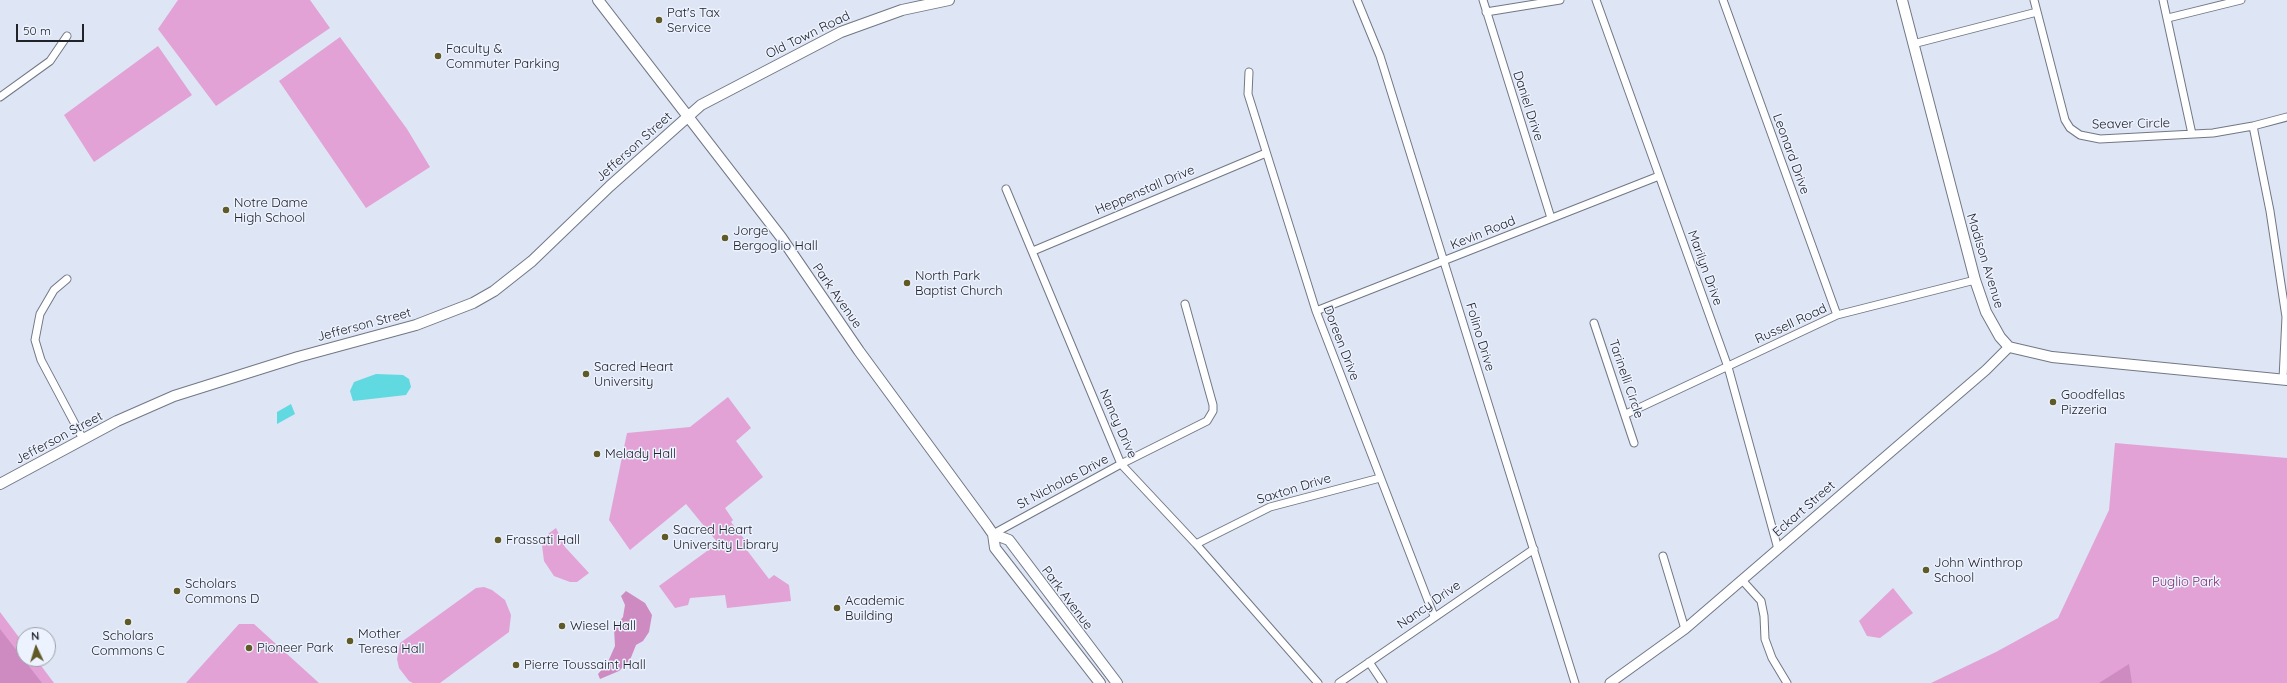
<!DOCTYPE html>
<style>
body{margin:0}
#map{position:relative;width:2287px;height:683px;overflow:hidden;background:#dee5f4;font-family:Quicksand,sans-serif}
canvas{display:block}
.north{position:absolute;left:16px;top:627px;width:40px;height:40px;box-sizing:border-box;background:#edf2ff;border:1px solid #9b9fa9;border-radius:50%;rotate:356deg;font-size:11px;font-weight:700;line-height:16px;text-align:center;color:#212329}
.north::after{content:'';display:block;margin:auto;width:14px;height:18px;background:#605a26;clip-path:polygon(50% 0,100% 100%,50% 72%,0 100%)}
.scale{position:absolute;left:16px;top:24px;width:68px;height:18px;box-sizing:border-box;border:2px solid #212329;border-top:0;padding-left:5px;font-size:12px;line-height:14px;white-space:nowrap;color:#212329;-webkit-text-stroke:3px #edf2ff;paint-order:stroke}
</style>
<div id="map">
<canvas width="2287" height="683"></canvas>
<div class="north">N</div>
<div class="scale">50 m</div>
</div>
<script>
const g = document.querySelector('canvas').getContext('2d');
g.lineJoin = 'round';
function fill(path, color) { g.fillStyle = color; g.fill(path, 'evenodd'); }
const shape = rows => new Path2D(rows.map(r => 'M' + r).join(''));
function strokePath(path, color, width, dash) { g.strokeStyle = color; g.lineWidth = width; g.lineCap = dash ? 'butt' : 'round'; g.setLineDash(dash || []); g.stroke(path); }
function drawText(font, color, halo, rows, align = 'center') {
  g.font = font + ' Quicksand,sans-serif'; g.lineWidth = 3; g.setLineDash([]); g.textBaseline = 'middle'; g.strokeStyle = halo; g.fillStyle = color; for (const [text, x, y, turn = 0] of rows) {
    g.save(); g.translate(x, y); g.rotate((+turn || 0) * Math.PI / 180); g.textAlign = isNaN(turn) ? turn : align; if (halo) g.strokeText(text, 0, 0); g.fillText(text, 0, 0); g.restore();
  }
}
const green = shape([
 [178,0,310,0,330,28,216,106,158,29],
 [340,37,407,129,430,167,366,208,279,81],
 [158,46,192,95,94,162,64,115],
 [728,397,751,428,736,441,763,477,725,508,733,520,731,522,749,545,746,549,769,579,774,575,789,585,791,601,727,608,725,595,690,598,688,605,675,608,659,586,718,543,686,504,630,550,609,520,627,433,690,427],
 [2115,443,2287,458,2287,683,1931,683,1996,652,2058,618,2109,510],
 [556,528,565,547,589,573,577,582,570,582,554,576,544,561,542,545,544,537],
 [484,587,492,590,505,600,511,615,509,632,440,683,413,683,409,681,399,668,397,659,400,643,476,588],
 [1893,588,1913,613,1880,638,1867,636,1859,621],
 [0,612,24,644,24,659,36,659,54,683,0,683],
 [239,624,254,624,319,683,186,683]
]);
const forest = shape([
 [626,591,645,603,652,615,649,632,643,641,636,645,630,660,619,671,600,679,598,674,607,664,615,646,614,628,623,617,625,605,621,596],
 [0,629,42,683,0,683],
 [2129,664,2132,683,2099,683]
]);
const water = shape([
 [376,374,403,375,409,379,411,387,406,395,353,401,350,391,354,382],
 [291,404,295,414,277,424,277,412]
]);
const minor = shape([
 [1357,0,1380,56,1575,683],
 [1483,0,1551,218],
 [1596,0,1728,367,1778,549],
 [1723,0,1837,315],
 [2034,0,2065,120,2070,128,2080,135,2100,139,2213,133,2253,126,2287,117],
 [2163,0,2192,134],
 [1486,12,1560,0],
 [2168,18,2241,0],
 [1913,44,2037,12],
 [1249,72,1248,94,1316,311,1434,616],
 [0,97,50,61,67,36],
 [2253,126,2270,211,2286,317,2283,379],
 [1006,189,1121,464,1196,544,1318,683],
 [1033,251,1266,153],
 [67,279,54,290,40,314,35,340,41,360,83,439],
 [1316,311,1659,176],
 [1594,323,1634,443],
 [1626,414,1837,315,1975,280],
 [993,534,1121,464,1207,421,1213,411,1213,405,1185,304],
 [1196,544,1270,507,1380,478],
 [1663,556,1685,629],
 [1742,580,1761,601,1764,616,1765,639,1772,658,1787,683],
 [1369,662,1383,683],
 [1339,683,1534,549]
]);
const tertiary = shape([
 [1610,683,1685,629,1986,370,2009,347]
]);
const secondary = shape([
 [598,0,781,237,859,351,986,524,993,534,995,548,1100,683],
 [1902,0,1975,280,1986,312,2000,337,2009,347,2052,357,2287,380],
 [0,484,117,421,174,396,298,357,416,325,473,303,494,291,532,261,610,186,701,105,841,32,902,10,949,0],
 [993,534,1009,540,1117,683]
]);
const markers = [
 [659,20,4,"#605a26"],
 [438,56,4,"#605a26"],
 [226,210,4,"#605a26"],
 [725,238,4,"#605a26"],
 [907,283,4,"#605a26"],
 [586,374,4,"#605a26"],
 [2053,402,4,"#605a26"],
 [597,454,4,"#605a26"],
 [665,537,4,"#605a26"],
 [498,540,4,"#605a26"],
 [1926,570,4,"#605a26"],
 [177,591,4,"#605a26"],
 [837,608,4,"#605a26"],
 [128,622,4,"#605a26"],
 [562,626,4,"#605a26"],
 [350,641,4,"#605a26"],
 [249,648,4,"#605a26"],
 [516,665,4,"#605a26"]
];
const poiNames = [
 ["Pat's Tax",667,13],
 ["Service",667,28],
 ["Faculty &",446,49],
 ["Commuter Parking",446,64],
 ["Notre Dame",234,203],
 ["High School",234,218],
 ["Jorge",733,231],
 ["Bergoglio Hall",733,246],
 ["North Park",915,276],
 ["Baptist Church",915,291],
 ["Sacred Heart",594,367],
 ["University",594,382],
 ["Goodfellas",2061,395],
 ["Pizzeria",2061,410],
 ["Melady Hall",605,454],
 ["Sacred Heart",673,530],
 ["University Library",673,545],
 ["Frassati Hall",506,540],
 ["John Winthrop",1934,563],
 ["School",1934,578],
 ["Scholars",185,584],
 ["Commons D",185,599],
 ["Academic",845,601],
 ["Building",845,616],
 ["Wiesel Hall",570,626],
 ["Mother",358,634],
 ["Teresa Hall",358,649],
 ["Scholars",128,636,"center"],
 ["Commons C",128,651,"center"],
 ["Pioneer Park",257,648],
 ["Pierre Toussaint Hall",524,665]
];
const streetNames = [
 ["Old Town Road",808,35,-26],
 ["Daniel Drive",1528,106,72],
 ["Seaver Circle",2131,124,-1],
 ["Jefferson Street",634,147,-42],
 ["Leonard Drive",1791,154,70],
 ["Heppenstall Drive",1145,190,-23],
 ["Kevin Road",1483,233,-22],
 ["Madison Avenue",1985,261,73],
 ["Marilyn Drive",1705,268,70],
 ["Park Avenue",837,296,55],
 ["Russell Road",1791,324,-25],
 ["Jefferson Street",364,325,-15],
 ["Folino Drive",1480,337,73],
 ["Doreen Drive",1341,343,69],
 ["Tarinelli Circle",1626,379,71],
 ["Nancy Drive",1118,424,66],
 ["Jefferson Street",59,438,-28],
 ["St Nicholas Drive",1063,482,-28],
 ["Saxton Drive",1294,489,-17],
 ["Eckart Street",1804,509,-41],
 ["Park Avenue",1067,598,53],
 ["Nancy Drive",1429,605,-35]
];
const parkNames = [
 ["Puglio Park",2186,582]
];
fill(green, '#e2a2d5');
fill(forest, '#ce8bc1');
fill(water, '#61d9e1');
strokePath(minor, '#717785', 9);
strokePath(tertiary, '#717785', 11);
strokePath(secondary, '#717785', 12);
strokePath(minor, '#fff', 7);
strokePath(tertiary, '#fff', 9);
strokePath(secondary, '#fff', 10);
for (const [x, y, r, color] of markers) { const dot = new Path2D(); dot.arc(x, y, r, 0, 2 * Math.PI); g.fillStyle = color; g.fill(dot); strokePath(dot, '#edf2ff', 1.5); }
drawText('13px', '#212329', '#edf2ff', poiNames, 'left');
drawText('13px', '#212329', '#edf2ff', streetNames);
drawText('13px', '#7a2b6e', '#edf2ff', parkNames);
</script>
